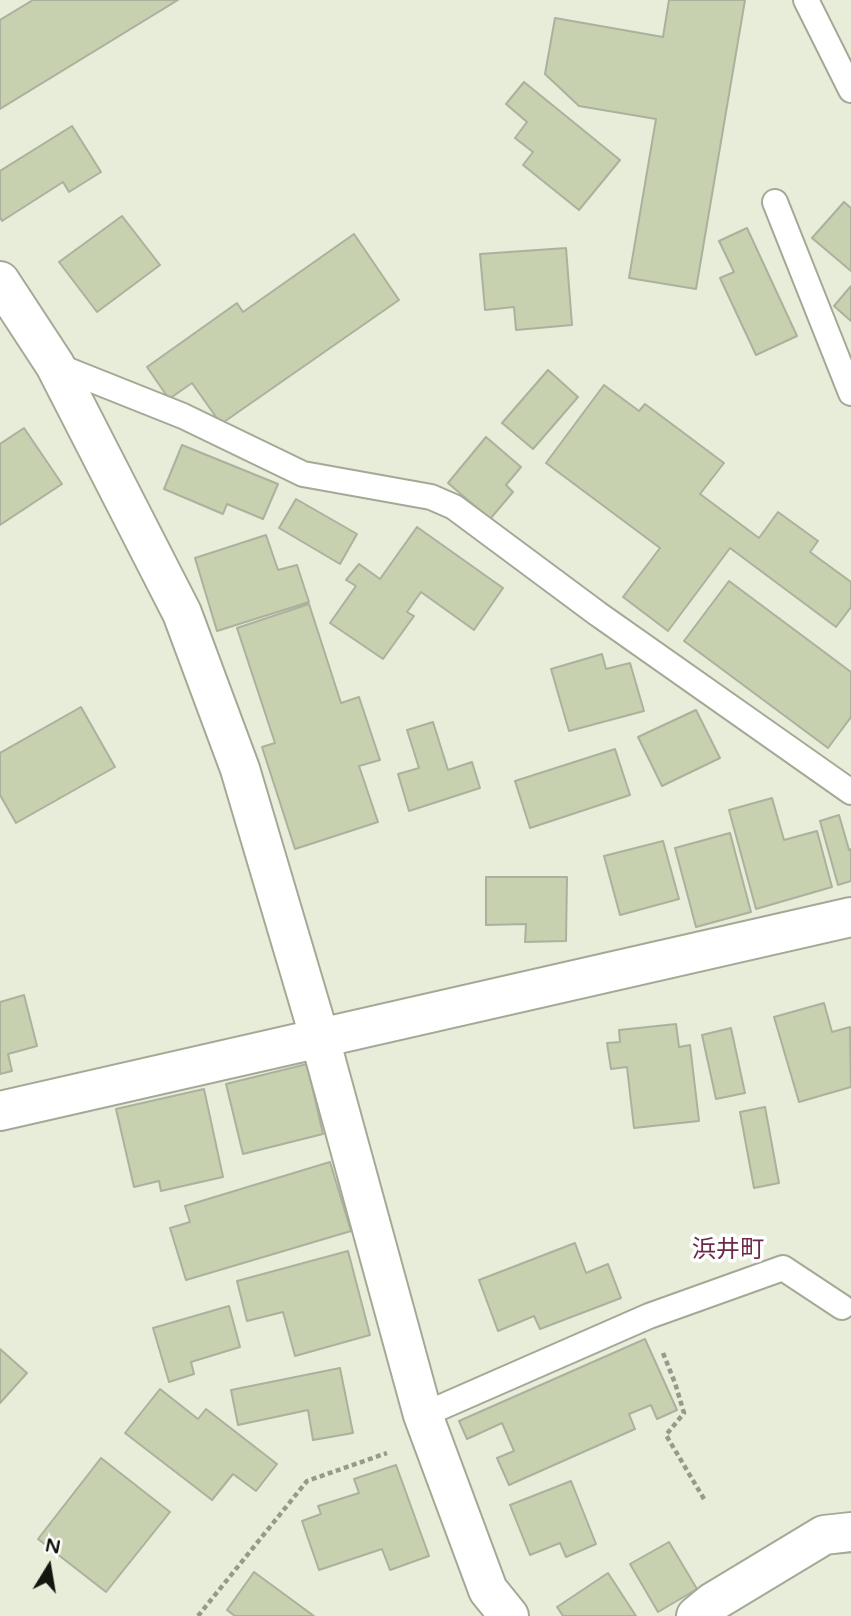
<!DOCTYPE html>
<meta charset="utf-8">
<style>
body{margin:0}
#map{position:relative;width:851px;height:1616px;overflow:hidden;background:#e7edd8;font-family:"Varela Round",sans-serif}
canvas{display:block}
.north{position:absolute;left:14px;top:1532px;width:70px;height:70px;-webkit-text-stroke:5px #fff;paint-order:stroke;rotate:11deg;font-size:19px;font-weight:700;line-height:28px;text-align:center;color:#13150e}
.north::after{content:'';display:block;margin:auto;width:24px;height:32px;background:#13150e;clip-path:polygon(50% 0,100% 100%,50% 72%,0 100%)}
</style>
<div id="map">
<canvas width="851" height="1616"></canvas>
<div class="north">N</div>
</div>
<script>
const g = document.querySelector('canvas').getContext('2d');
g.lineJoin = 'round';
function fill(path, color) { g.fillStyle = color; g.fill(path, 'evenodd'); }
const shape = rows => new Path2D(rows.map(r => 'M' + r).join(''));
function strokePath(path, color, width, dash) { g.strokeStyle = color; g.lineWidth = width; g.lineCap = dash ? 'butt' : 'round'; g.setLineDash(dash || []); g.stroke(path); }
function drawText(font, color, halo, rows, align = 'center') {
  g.font = font + ' "Varela Round","Noto Sans JP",sans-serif'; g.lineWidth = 7; g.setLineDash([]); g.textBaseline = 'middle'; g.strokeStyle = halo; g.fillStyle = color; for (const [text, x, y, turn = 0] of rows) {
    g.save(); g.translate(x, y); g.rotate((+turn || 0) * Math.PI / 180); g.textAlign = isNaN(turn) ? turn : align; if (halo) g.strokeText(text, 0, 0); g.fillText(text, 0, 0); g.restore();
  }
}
const building = shape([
 [33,0,178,0,0,109,0,20,33,0],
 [669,0,745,0,696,289,629,278,656,119,579,106,545,74,555,18,663,37,669,0],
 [524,82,620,160,579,210,523,165,533,152,515,138,527,122,506,104,524,82],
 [72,126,101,172,69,192,63,182,2,221,0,217,0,171,72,126],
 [844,202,851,208,851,271,812,238,844,202],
 [122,216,160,265,97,312,59,262,122,216],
 [747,228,797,336,756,355,720,278,734,272,719,241,747,228],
 [354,234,399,300,221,424,192,383,169,399,147,367,237,303,243,312,354,234],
 [566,248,572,325,516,330,514,307,485,310,480,254,566,248],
 [851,286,851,321,834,306,851,286],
 [548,370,578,397,533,449,502,423,548,370],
 [604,385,639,411,645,404,724,463,700,494,759,538,778,512,818,541,810,552,851,582,851,607,836,627,730,548,668,631,623,597,660,548,546,463,604,385],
 [24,428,62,484,0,525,0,444,24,428],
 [486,437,521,467,506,485,513,492,490,519,448,483,486,437],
 [182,445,278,484,263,519,227,504,223,514,164,489,182,445],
 [296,499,357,534,340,564,279,528,296,499],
 [417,527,503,588,474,630,421,592,407,612,414,616,383,659,330,623,356,586,346,580,359,564,380,579,417,527],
 [266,535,278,570,297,565,309,602,217,631,195,558,266,535],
 [729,581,851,672,851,717,828,748,684,641,729,581],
 [309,604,341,703,359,697,380,760,359,766,378,822,295,849,262,747,275,743,237,628,309,604],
 [602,654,606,669,630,663,644,711,569,731,551,669,602,654],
 [81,707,115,767,16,823,0,795,0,753,81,707],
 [696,710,720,758,662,786,638,737,696,710],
 [433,722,448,770,472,762,480,788,409,811,398,774,419,768,407,730,433,722],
 [615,749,630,795,530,828,515,781,615,749],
 [772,798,784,840,817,831,832,887,756,909,729,810,772,798],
 [839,815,849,850,851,849,851,881,838,885,820,821,839,815],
 [730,833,751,912,696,927,675,848,730,833],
 [663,841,679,899,620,915,604,856,663,841],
 [486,877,567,877,566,941,525,942,526,924,486,925,486,877],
 [24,995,37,1046,8,1054,12,1071,0,1074,0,1002,24,995],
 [824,1003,832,1032,850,1027,851,1087,799,1102,774,1017,824,1003],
 [676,1024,679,1047,690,1045,699,1121,634,1128,627,1067,611,1069,607,1043,620,1042,619,1030,676,1024],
 [731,1028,745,1093,716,1099,702,1035,731,1028],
 [307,1064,323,1134,243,1154,226,1084,307,1064],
 [204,1089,223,1177,161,1191,159,1181,134,1187,116,1109,204,1089],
 [765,1107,779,1183,754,1188,740,1112,765,1107],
 [330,1162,351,1231,186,1280,170,1228,190,1222,185,1206,330,1162],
 [575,1243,586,1273,608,1264,621,1298,540,1329,534,1316,498,1331,479,1280,575,1243],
 [348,1251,370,1335,295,1356,283,1312,247,1321,237,1281,348,1251],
 [229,1306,240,1347,191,1362,194,1374,169,1382,153,1328,229,1306],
 [645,1339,677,1410,657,1419,651,1405,629,1414,635,1429,509,1485,497,1458,514,1451,502,1423,467,1439,459,1421,645,1339],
 [0,1349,27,1373,0,1403,0,1349],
 [340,1368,353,1433,313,1440,308,1410,238,1425,231,1390,340,1368],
 [160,1389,198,1419,206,1409,277,1464,256,1491,233,1474,212,1500,125,1433,160,1389],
 [101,1458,170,1512,106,1592,38,1539,101,1458],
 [396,1465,429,1556,390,1570,382,1549,319,1570,302,1521,321,1514,318,1506,359,1493,354,1479,396,1465],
 [571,1481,596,1544,566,1557,560,1543,530,1555,510,1505,571,1481],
 [669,1542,697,1589,658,1612,630,1564,669,1542],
 [254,1572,314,1616,235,1616,227,1610,254,1572],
 [608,1573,636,1616,563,1616,557,1607,608,1573]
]);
const path = shape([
 [663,1353,675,1383,684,1413,666,1435,704,1499],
 [198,1616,307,1481,387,1453]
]);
const lane = shape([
 [806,0,851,90],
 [775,202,851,393],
 [55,365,183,416,303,474,431,497,454,507,598,614,851,792],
 [423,1415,649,1316,783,1268,842,1307]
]);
const street = shape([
 [0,281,55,365,182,613,240,769,320,1039,423,1415,488,1590,509,1616],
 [0,1111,851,917],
 [696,1616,713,1602,824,1535,851,1532]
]);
const quarterNames = [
 ["浜井町",728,1251]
];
fill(building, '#c7d0af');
strokePath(building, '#acb19d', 2);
strokePath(lane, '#a4a996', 28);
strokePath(street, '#a4a996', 42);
strokePath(path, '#959a8a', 4.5, [5, 3.5]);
strokePath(lane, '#fff', 24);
strokePath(street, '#fff', 38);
drawText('24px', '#6b2a48', '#fff', quarterNames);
</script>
